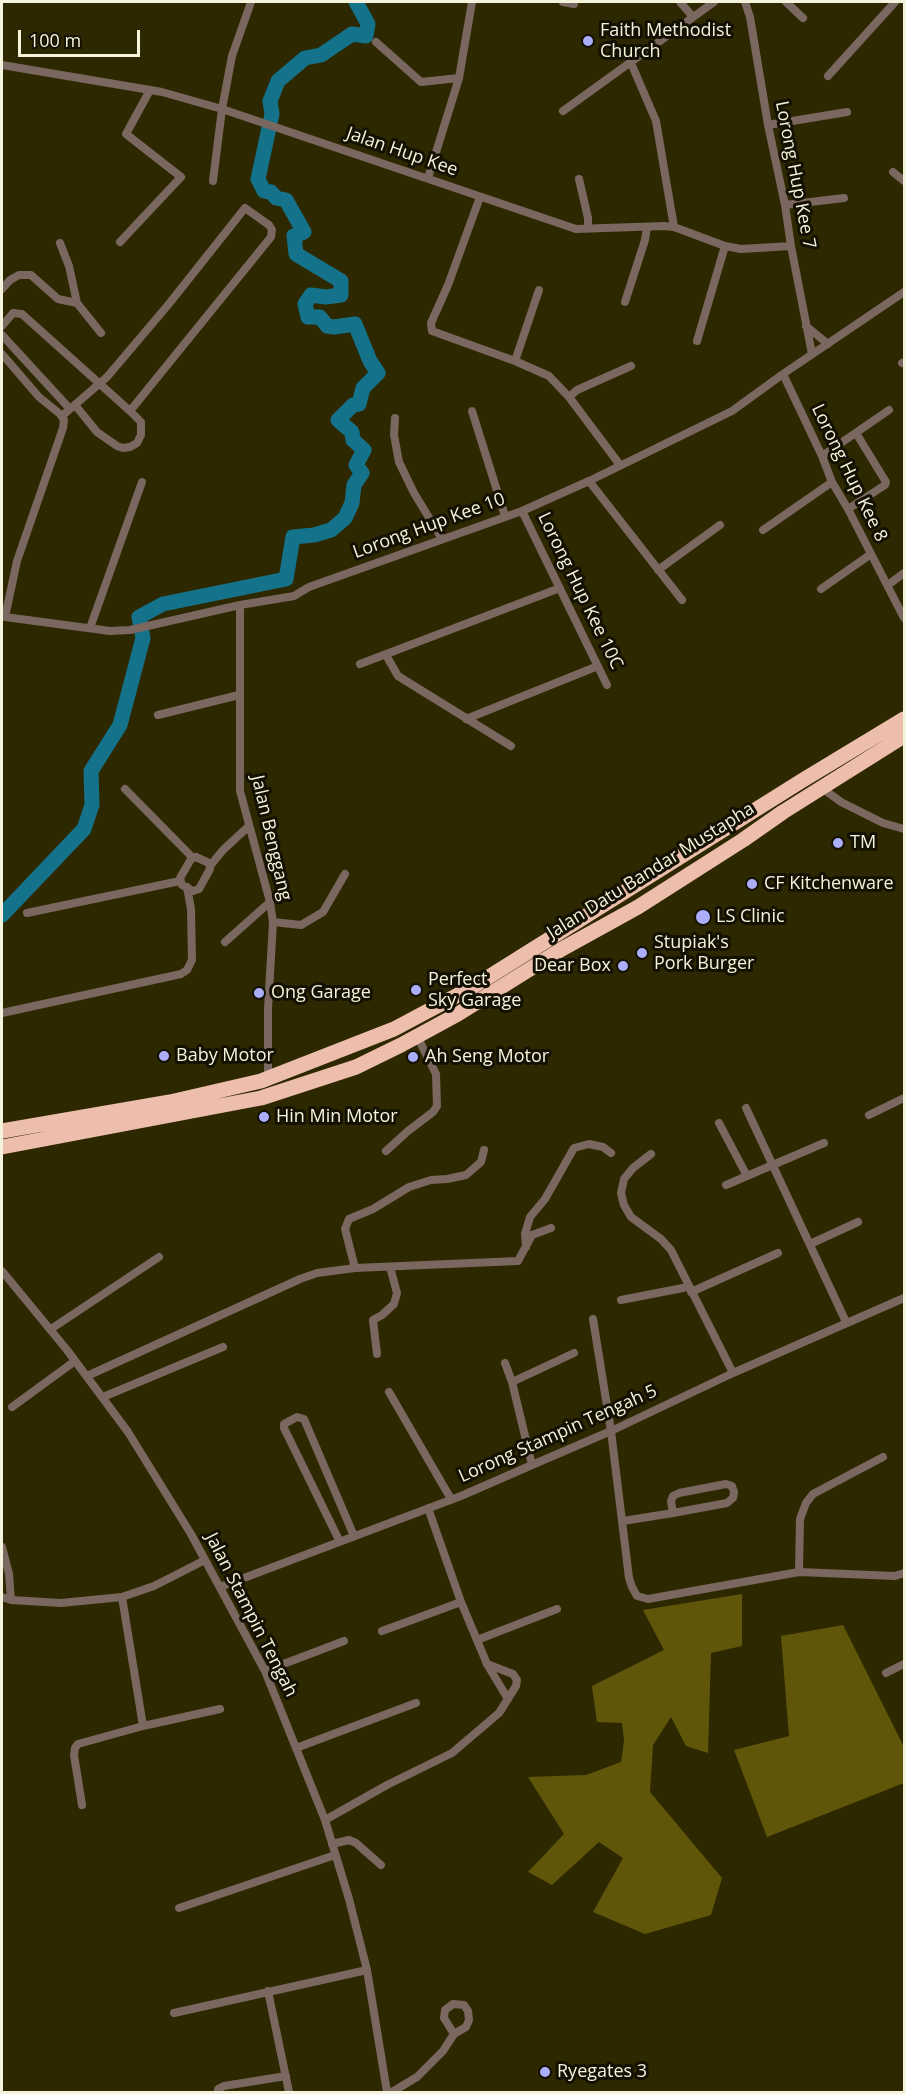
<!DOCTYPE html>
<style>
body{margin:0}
#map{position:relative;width:906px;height:2094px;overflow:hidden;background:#2e2800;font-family:"Open Sans",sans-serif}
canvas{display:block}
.frame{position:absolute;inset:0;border:3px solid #f5f3dc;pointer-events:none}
.scale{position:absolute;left:18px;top:30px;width:122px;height:27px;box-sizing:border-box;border:3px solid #f5f3dc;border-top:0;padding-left:8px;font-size:18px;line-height:21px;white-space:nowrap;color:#f5f3dc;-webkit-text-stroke:4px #141102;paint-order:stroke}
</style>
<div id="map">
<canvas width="906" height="2094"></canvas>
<div class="frame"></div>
<div class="scale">100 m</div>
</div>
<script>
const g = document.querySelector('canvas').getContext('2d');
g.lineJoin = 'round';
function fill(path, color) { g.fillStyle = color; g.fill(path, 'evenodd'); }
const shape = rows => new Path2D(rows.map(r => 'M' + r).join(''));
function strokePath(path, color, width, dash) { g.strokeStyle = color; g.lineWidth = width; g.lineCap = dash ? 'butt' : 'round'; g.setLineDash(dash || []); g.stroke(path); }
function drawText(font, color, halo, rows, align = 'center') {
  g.font = font + ' "Open Sans",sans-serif'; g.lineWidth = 6; g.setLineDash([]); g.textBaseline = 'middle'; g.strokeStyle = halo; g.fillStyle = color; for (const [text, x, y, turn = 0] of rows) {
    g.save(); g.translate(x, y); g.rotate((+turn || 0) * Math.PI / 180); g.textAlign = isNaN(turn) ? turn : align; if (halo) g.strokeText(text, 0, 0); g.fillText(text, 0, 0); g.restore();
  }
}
const forest = shape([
 [742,1594,742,1646,711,1653,708,1753,686,1746,671,1717,653,1745,650,1792,722,1878,711,1915,645,1934,593,1912,623,1858,599,1842,552,1885,528,1872,564,1834,528,1777,586,1775,621,1762,624,1741,622,1723,597,1722,592,1686,664,1650,643,1610],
 [843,1625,904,1747,904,1783,767,1837,734,1750,789,1736,781,1636]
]);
const river = shape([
 [2,915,84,829,92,805,91,771,120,725,143,638,139,617,163,604,286,579,293,537,314,535,331,530,345,518,352,503,354,485,362,473,356,465,364,450,353,440,352,432,338,420,353,405,359,404,363,388,378,373,370,361,355,324,334,327,327,326,320,317,308,317,305,304,311,295,326,297,341,295,341,281,296,254,294,236,304,232,286,200,276,198,271,192,264,191,258,179,272,114,270,101,278,81,305,58,321,55,352,34,366,36,368,24,356,2]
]);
const street = shape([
 [563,2,574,4],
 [680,2,693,17],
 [745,2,750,17,768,125,785,205,791,246,812,354],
 [786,2,803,18],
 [376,42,421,82,459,78],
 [631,63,656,121,674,227],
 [2,65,162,92,222,109,576,229,664,226,674,227,725,246,741,249,791,246],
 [828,76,895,2],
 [563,111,714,2],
 [768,125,847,112],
 [893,172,904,181],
 [428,178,459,78,472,2],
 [579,179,588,218,588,229],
 [213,181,222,109,232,56,251,2],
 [480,197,448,285,431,323,432,331,515,361,549,376,569,397,620,465],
 [785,205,844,198],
 [120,242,181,177,126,134,150,90],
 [60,243,69,266,77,303],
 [2,289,10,280,19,275,31,275,58,299,77,303,101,333],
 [625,302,645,240,647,227],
 [2,326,13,313,22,314,130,411,141,422,141,435,137,443,130,447,123,448,117,446,97,432,75,405],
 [806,326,828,344],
 [2,335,70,409],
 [697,341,725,246],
 [2,354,39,397,60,414,64,420,63,428,17,561,5,617,110,631,130,630,240,605,294,596,309,587,522,511,589,481,732,411,783,374,904,292],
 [515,361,539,290],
 [902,363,904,362],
 [783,374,822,456,832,482,848,509,904,618],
 [569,397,577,390,631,366],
 [472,411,505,516],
 [62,416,107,377,168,305,245,208,269,225,272,230,271,237,130,411],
 [395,418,394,435,399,462,414,493,442,539],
 [822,456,889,410],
 [589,481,682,600],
 [848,509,885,485,886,482,856,433],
 [522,511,607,685],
 [763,530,832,482],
 [658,570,720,525],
 [888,585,904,573],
 [821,589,871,554],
 [240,605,240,791,270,902,273,922,268,1009,268,1079],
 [90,628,142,482],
 [386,655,398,676,511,746],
 [360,664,560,588],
 [158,715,239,695],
 [466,719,598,666],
 [822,788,841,802,883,823,904,829],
 [125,789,193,858],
 [196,857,209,863,210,869,199,889,193,891,182,885,180,878,191,859,196,857],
 [210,866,223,850,249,826],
 [27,913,180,881],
 [273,922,301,925,323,912,345,874],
 [225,942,270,902],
 [2,1013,181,974,187,970,192,960,191,909,187,887],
 [746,1108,846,1322],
 [869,1115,904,1098],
 [719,1123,747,1176,824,1143],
 [386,1151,408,1131,433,1112,437,1106,436,1074,417,1036],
 [651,1154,633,1168,624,1179,621,1193,624,1205,631,1217,661,1239,671,1250,733,1373],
 [726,1185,747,1176],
 [810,1244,858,1222],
 [526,1247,525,1234,530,1217,545,1199,574,1148,589,1144,603,1147,611,1153],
 [355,1268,345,1229,349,1219,373,1209,409,1187,431,1180,447,1179,466,1175,481,1162,484,1150],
 [2,1271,67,1350,128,1432,191,1534,265,1671,325,1820,349,1899,367,1970,387,2092],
 [691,1292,778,1253],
 [621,1300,688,1287],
 [593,1319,611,1431,629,1578,632,1587,637,1596,648,1599,799,1572,895,1576,904,1573],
 [51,1329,159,1257],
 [377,1354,373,1320,382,1315,394,1304,397,1293,390,1267],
 [505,1363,512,1382,532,1465],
 [87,1376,300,1279,317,1273,355,1268,518,1261,532,1235,551,1228],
 [512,1382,574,1353],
 [389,1392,451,1499],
 [103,1397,223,1347],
 [12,1407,75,1361],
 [428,1508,461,1602,487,1664,508,1699],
 [623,1521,673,1513,727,1503,733,1498,734,1492,732,1486,726,1484,679,1493,673,1496,671,1501,673,1513],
 [339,1540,284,1428,284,1424,297,1417,304,1419,354,1536],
 [2,1547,9,1574,11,1600],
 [799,1572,800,1519,806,1503,813,1494,883,1457],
 [220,1587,461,1496,532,1465,611,1431,733,1373,904,1298],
 [2,1597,11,1600,61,1603,122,1597,154,1586,205,1560],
 [122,1597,143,1726],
 [382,1631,461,1602],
 [477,1640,557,1609],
 [265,1671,344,1641],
 [886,1673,904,1664],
 [296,1748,416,1703],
 [82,1805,74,1755,75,1748,78,1744,143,1726,220,1709],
 [325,1820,387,1785,452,1753,499,1713,516,1686,517,1680,513,1674,487,1664],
 [332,1844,349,1840,356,1843,381,1865],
 [179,1908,335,1855],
 [268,1991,289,2092],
 [174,2013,367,1970],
 [218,2092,218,2089,224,2086,286,2076],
 [392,2092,417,2077,443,2051,454,2034,466,2027,469,2020,468,2011,464,2005,453,2004,445,2010,444,2018,454,2034]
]);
const highway = shape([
 [2,1131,170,1102,261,1081,394,1029,471,988,803,780,904,719],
 [2,1147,261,1098,356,1067,401,1045,458,1014,562,949,638,907,743,840,783,812,904,736]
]);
const markers = [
 [588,41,6,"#abaffb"],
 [838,843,6,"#abaffb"],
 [752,884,6,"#abaffb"],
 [703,917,8,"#abaffb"],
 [642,953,6,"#abaffb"],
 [623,966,6,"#abaffb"],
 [416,990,6,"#abaffb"],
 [259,993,6,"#abaffb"],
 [164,1056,6,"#abaffb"],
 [413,1057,6,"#abaffb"],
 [264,1117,6,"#abaffb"],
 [545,2072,6,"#abaffb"]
];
const poiNames = [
 ["Faith Methodist",600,31],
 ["Church",600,52],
 ["TM",850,843],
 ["CF Kitchenware",764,884],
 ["LS Clinic",716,917],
 ["Stupiak's",654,943],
 ["Pork Burger",654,964],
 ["Dear Box",611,966,"right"],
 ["Perfect",428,980],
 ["Sky Garage",428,1001],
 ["Ong Garage",271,993],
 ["Baby Motor",176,1056],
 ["Ah Seng Motor",425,1057],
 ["Hin Min Motor",276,1117],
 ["Ryegates 3",557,2072]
];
const streetNames = [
 ["Jalan Hup Kee",402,152,19],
 ["Lorong Hup Kee 7",795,175,79],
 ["Lorong Hup Kee 8",849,473,64],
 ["Lorong Hup Kee 10",429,526,-20],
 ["Lorong Hup Kee 10C",580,591,64],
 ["Jalan Benggang",271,838,77],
 ["Jalan Datu Bandar Mustapha",651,871,-32],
 ["Lorong Stampin Tengah 5",558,1434,-24],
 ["Jalan Stampin Tengah",251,1615,63]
];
fill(forest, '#60560a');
strokePath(river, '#14738b', 15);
strokePath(street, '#7a6760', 8);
strokePath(highway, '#edbeac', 15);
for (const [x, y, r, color] of markers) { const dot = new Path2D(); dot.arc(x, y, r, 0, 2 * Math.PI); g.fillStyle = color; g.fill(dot); strokePath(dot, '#141102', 2); }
drawText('18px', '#f5f3dc', '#141102', poiNames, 'left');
drawText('18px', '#f5f3dc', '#141102', streetNames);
</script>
